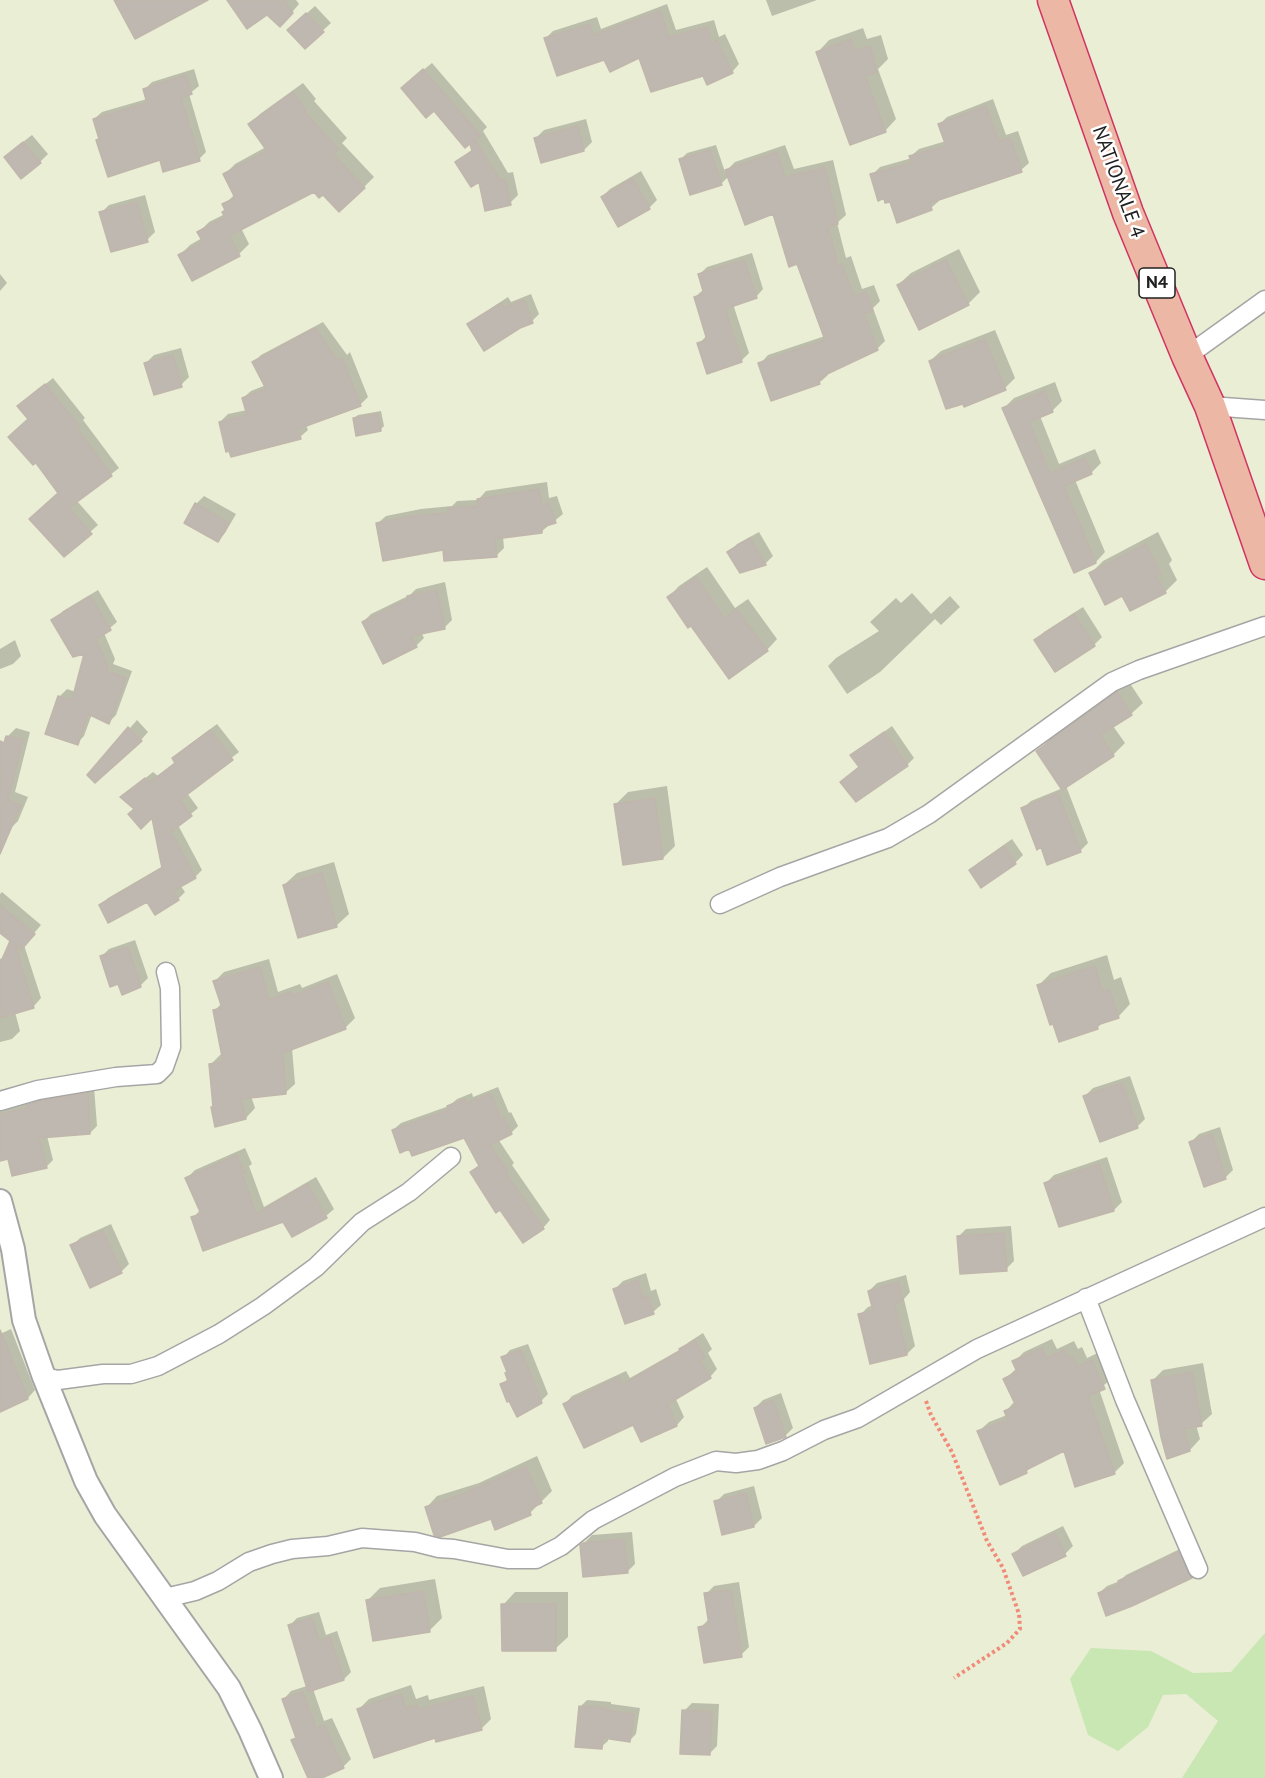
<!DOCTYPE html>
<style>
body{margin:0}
canvas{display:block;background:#f1eee8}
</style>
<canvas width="1265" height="1778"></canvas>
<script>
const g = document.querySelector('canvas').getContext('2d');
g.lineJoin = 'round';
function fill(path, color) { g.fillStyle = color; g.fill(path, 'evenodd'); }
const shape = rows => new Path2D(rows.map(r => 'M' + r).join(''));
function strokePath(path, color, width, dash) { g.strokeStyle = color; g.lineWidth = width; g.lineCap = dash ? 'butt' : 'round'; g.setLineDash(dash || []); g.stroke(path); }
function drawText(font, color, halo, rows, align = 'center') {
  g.font = font + ' "PT Sans",sans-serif'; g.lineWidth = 5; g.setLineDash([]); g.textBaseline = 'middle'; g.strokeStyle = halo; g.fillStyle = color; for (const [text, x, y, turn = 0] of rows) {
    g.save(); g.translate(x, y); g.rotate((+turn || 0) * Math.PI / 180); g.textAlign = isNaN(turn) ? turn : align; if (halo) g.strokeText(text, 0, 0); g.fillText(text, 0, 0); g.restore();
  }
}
const farmland = shape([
 [0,0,1265,0,1265,1778,0,1778]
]);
const grass = shape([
 [1265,1633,1265,1778,1182,1778,1218,1721,1186,1694,1163,1695,1148,1727,1118,1751,1088,1735,1070,1679,1091,1648,1151,1651,1193,1673,1231,1672]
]);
const shadow = shape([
 [227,0,296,0,299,4,288,17,267,13],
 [766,0,817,0,772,16],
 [667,4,676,30,714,20,719,37,725,34,739,64,732,72,704,75,640,56,605,59,546,38,553,31,597,17,601,29],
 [315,6,331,23,305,47,297,22],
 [863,28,867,39,881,35,888,59,878,69,896,119,885,131,818,52,829,40],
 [432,63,487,127,483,131,508,173,513,172,518,195,510,203,457,162,473,149,471,142,411,80],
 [194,69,199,86,189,94,206,152,199,159,161,159,97,140,100,138,94,119,102,112,147,99,144,90,152,82],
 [303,83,316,99,314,101,347,138,342,143,374,177,364,187,323,193,315,190,241,228,249,244,239,254,180,255,190,245,202,238,199,232,209,222,225,214,226,210,224,205,235,194,225,174,235,164,266,147,250,124,260,114],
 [993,99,1006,135,1018,131,1029,163,1021,170,938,199,939,201,931,208,891,200,872,175,880,167,912,158,911,156,919,149,946,141,939,125,947,117],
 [586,119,592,142,584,150,536,138,544,130],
 [32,135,48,154,40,162,14,149],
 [716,145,725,172,735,162,785,145,794,169,833,160,846,215,837,223,846,258,851,256,862,289,874,285,880,301,873,308,885,341,877,349,827,373,828,375,819,383,760,364,768,355,825,336,798,262,774,212,729,176,721,184,681,159,687,153],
 [641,171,657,200,649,208,602,197,610,189],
 [145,195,155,232,147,240,101,213,109,205],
 [959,249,980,292,968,304,898,285,911,273],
 [752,253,763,289,756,297,733,304,749,353,742,360,708,372,699,344,707,335,695,297,704,289,699,275,707,267],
 [0,274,7,283,0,291],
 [531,294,539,314,532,321,469,325,476,318,508,297,511,302],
 [323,322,347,355,350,352,368,397,360,405,306,425,308,430,300,437,220,422,228,414,247,410,243,398,251,391,266,385,254,362,261,355],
 [995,330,1015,378,1005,388,930,361,941,351],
 [181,348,189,377,181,385,146,363,154,355],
 [53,378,85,418,83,420,119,468,77,501,98,525,64,555,60,493,30,419,27,399],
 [1055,382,1062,401,1052,411,1040,416,1059,464,1095,449,1101,463,1091,473,1075,480,1105,552,1096,562,1075,571,1004,408,1014,398],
 [381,411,384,426,380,430,354,418,358,415],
 [547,482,549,498,557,496,563,514,542,531,503,537,504,548,496,556,444,548,378,523,386,516,421,509,452,506,457,501,478,500,486,491],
 [204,496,236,514,225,533,218,541,196,504],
 [759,532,773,556,765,564,729,552,737,544],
 [1158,532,1172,560,1169,564,1177,580,1165,592,1122,594,1091,573,1103,561],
 [707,567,735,608,748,599,777,639,767,650,691,624,669,597,679,586],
 [445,582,452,620,444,628,421,632,424,638,416,646,363,622,371,614,410,595,416,589],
 [98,590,117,622,104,633,115,659,113,664,132,671,116,715,109,722,92,714,84,736,77,743,60,696,67,689,76,692,86,652,55,619,63,611],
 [912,593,931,614,950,596,960,607,941,625,935,619,880,672,847,694,828,666,836,658,879,631,870,622,896,598,901,603],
 [1083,607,1102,637,1094,645,1036,640,1044,632],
 [15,640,21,656,13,664,0,669,0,649],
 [1129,682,1143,703,1131,714,1113,726,1125,743,1113,755,1066,786,1088,843,1080,851,1041,845,1023,808,1031,801,1063,788,1038,751,1050,739],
 [137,720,148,732,141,740,89,775],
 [217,724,239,752,187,793,198,808,178,825,202,870,195,877,180,885,185,892,178,899,148,900,100,905,108,898,163,866,153,815,136,809,122,797,153,772,158,776,176,762,174,759,181,751],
 [892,726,914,758,907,765,842,782,860,766,852,755],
 [16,728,30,732,15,792,28,797,18,821,10,829,0,825,0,768,8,736],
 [667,786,675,846,663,858,616,804,628,792],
 [1012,839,1023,855,1015,863,971,871,978,863],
 [334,862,349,914,336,926,284,885,297,873],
 [2,892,41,925,24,945,41,998,34,1006,15,1012,20,1031,12,1039,0,1042,0,959,5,957,12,941,0,931,0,894],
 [135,940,148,978,140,986,119,982,102,956,109,949],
 [1107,955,1114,980,1121,977,1130,1004,1118,1017,1104,1021,1097,1028,1039,985,1051,973],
 [269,959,278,992,300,984,302,988,337,974,355,1018,346,1027,292,1048,295,1084,285,1093,251,1096,255,1108,246,1118,214,1106,211,1064,220,1055,223,1055,215,1010,222,1003,215,981,224,972],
 [1130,1076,1145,1119,1137,1127,1085,1096,1093,1088],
 [94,1087,97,1126,90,1133,47,1136,53,1160,46,1167,10,1157,0,1159,0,1109,31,1103,36,1098],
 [498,1087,509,1113,511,1112,518,1126,511,1133,498,1139,514,1163,512,1165,550,1220,543,1228,472,1172,479,1165,465,1136,410,1147,393,1130,401,1123,449,1106,457,1099,472,1093,473,1097],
 [1220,1127,1233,1170,1225,1178,1191,1142,1199,1134],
 [245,1148,252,1164,249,1166,264,1207,316,1177,334,1209,326,1216,284,1221,193,1218,201,1209,187,1178,195,1170],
 [1107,1157,1122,1202,1114,1210,1046,1183,1054,1175],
 [111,1224,129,1264,121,1272,72,1246,80,1238],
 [1011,1226,1014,1261,1006,1269,958,1237,966,1229],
 [646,1273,651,1291,656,1289,661,1305,653,1312,615,1289,623,1281],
 [906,1275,910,1292,904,1299,915,1346,907,1354,860,1315,868,1307,874,1305,869,1291,877,1283],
 [11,1329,35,1390,28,1398,0,1411,0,1334],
 [703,1333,712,1349,708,1353,717,1369,710,1377,675,1397,684,1417,677,1425,642,1440,634,1423,565,1404,572,1396,626,1371,630,1378,681,1349,689,1342],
 [1052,1339,1057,1349,1074,1341,1078,1349,1082,1347,1087,1358,1102,1351,1114,1377,1099,1389,1124,1463,1114,1473,1065,1449,1033,1465,1026,1472,979,1431,989,1422,1007,1415,1006,1411,1015,1401,1005,1379,1017,1368,1014,1362,1024,1352],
 [528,1344,548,1394,541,1401,509,1399,502,1384,509,1378,509,1372,503,1358,510,1350],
 [1203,1363,1212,1414,1201,1424,1196,1425,1200,1439,1190,1450,1152,1381,1163,1370],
 [781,1393,793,1428,785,1436,755,1408,763,1400],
 [537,1456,552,1491,530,1513,496,1528,492,1517,427,1507,437,1496,479,1483],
 [754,1486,762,1518,754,1526,716,1502,724,1494],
 [1063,1526,1073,1546,1065,1554,1014,1554,1022,1546],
 [632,1532,635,1564,627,1572,581,1546,592,1535],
 [1186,1546,1198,1570,1191,1577,1099,1593,1107,1586,1120,1581,1126,1575],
 [435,1579,442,1618,430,1630,368,1600,380,1588],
 [739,1582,749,1647,741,1655,700,1628,709,1619,706,1594,714,1586],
 [515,1592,568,1592,568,1637,555,1649,503,1605],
 [319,1612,326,1635,337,1631,351,1672,344,1679,313,1689,324,1721,332,1718,351,1759,343,1767,319,1778,310,1778,293,1740,297,1736,284,1699,291,1691,307,1686,290,1625,297,1618],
 [411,1685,416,1699,428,1695,429,1700,484,1686,491,1719,481,1729,436,1736,359,1709,369,1699],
 [587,1700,611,1702,611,1704,640,1708,636,1734,630,1740,608,1737,608,1741,601,1747,581,1706],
 [692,1703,719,1704,717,1746,709,1754,684,1711]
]);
const building = shape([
 [114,0,208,0,135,39,114,0],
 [227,0,287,0,285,2,293,13,280,27,267,15,247,29,227,0],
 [660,11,669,37,707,27,711,43,717,40,733,73,707,85,703,76,651,92,639,58,610,72,604,60,557,76,544,38,590,24,593,35,660,11],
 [306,13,324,32,305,49,287,30,306,13],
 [851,39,855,50,870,46,877,72,865,76,886,132,850,145,816,52,851,39],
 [423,69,481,136,475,140,500,180,505,179,511,205,485,211,479,182,471,187,455,162,472,151,470,144,465,148,434,111,426,118,401,88,423,69],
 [186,75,192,94,181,98,200,161,163,172,160,160,108,177,96,140,99,139,93,119,147,103,143,89,186,75],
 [293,92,306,111,305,112,338,149,333,154,365,188,339,212,323,195,319,198,314,192,229,236,240,256,192,281,178,255,203,242,197,232,225,217,222,212,225,210,222,204,235,198,223,174,267,151,248,124,293,92],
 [986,106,999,141,1010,138,1022,172,930,203,932,210,897,223,890,202,885,203,884,198,878,201,870,174,912,163,909,156,946,146,938,124,986,106],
 [578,126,584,151,541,163,534,138,578,126],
 [23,142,41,163,21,179,4,157,23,142],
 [710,150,722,185,690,195,679,159,710,150],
 [777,152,785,177,825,167,838,224,828,227,838,265,842,264,854,296,866,292,873,311,864,314,878,350,825,375,825,376,818,380,820,384,771,401,758,363,825,340,797,264,789,267,773,214,745,225,725,170,777,152],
 [633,178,650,209,618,227,601,197,633,178],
 [137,202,148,242,111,252,99,212,137,202],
 [744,260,757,298,725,309,742,362,707,374,697,343,707,340,694,297,704,294,698,274,744,260],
 [946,260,969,305,919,330,897,285,946,260],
 [524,300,533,323,520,328,484,351,467,324,501,303,504,308,524,300],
 [315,328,338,361,342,358,361,406,298,429,301,439,231,457,229,451,226,452,219,422,247,415,242,398,266,389,252,362,315,328],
 [985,339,1006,390,964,407,963,404,946,409,929,361,985,339],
 [173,355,182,387,154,395,144,363,173,355],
 [45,384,79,426,77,428,112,476,69,508,92,534,64,557,29,519,58,493,36,463,33,465,8,437,28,419,17,406,45,384],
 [1045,391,1053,412,1029,422,1050,473,1085,458,1092,474,1064,486,1096,563,1074,573,1002,408,1045,391],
 [378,414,381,431,356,436,353,418,378,414],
 [539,489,542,505,549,503,556,523,542,527,542,533,495,539,497,557,444,561,443,550,383,561,376,523,412,516,448,513,448,508,478,506,477,499,539,489],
 [195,503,229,523,218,542,184,523,195,503],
 [750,538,766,565,740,573,727,552,750,538],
 [1146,544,1161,574,1156,576,1166,593,1130,611,1122,596,1105,605,1089,573,1146,544],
 [696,577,724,618,736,609,768,651,729,679,691,626,688,628,667,597,696,577],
 [437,590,445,629,411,636,417,647,383,664,362,622,408,599,407,596,437,590],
 [90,596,111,630,96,639,108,667,107,671,126,678,109,724,88,714,78,745,45,734,58,696,72,700,84,654,73,657,51,620,90,596],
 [1074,614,1095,646,1055,672,1034,640,1074,614],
 [1117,692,1132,715,1100,735,1114,756,1062,790,1036,751,1117,692],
 [128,727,142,741,95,783,87,775,128,727],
 [210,730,233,760,180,800,192,816,171,832,196,878,173,891,179,900,155,915,147,902,108,923,99,905,162,868,152,818,141,829,128,814,134,809,120,797,145,778,150,782,175,763,172,758,210,730],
 [884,732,908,766,856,802,840,782,859,767,850,755,884,732],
 [6,736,23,739,8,800,21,805,0,854,0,741,4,743,6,736],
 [1058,793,1081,852,1047,865,1041,847,1037,850,1021,808,1058,793],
 [655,798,663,859,623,865,614,804,655,798],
 [1004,846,1016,864,981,888,969,870,1004,846],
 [322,873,337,927,298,938,283,885,322,873],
 [0,905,35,934,21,950,15,945,34,1008,0,1018,0,964,10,941,0,933,0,905],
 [128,947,141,987,122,995,118,984,110,987,100,956,128,947],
 [1095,966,1102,991,1109,989,1119,1018,1097,1025,1098,1029,1059,1042,1053,1024,1050,1025,1037,985,1095,966],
 [260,967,269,1000,291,992,292,996,328,982,346,1029,283,1053,286,1094,241,1099,246,1119,215,1127,211,1107,213,1107,209,1064,223,1062,213,1010,222,1008,213,981,260,967],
 [1122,1083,1138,1128,1100,1142,1083,1096,1122,1083],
 [88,1093,90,1134,39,1138,47,1168,12,1176,8,1159,0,1161,0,1114,27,1108,27,1105,40,1101,88,1093],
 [491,1094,501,1120,504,1118,512,1134,490,1145,508,1172,506,1173,544,1229,523,1243,500,1210,496,1213,470,1172,479,1166,464,1138,412,1156,409,1149,400,1153,392,1130,449,1110,447,1106,465,1099,466,1103,491,1094],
 [1212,1134,1226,1179,1204,1187,1189,1142,1212,1134],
 [237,1155,245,1173,242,1174,256,1214,307,1184,327,1218,292,1237,283,1222,203,1251,191,1217,201,1214,185,1178,237,1155],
 [1099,1164,1114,1211,1059,1227,1044,1183,1099,1164],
 [103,1231,122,1273,90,1288,70,1245,103,1231],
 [1004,1233,1007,1271,960,1274,957,1236,1004,1233],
 [638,1280,643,1298,648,1296,654,1314,625,1324,613,1289,638,1280],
 [898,1282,903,1301,895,1304,907,1355,870,1364,858,1314,873,1311,868,1291,898,1282],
 [0,1330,28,1399,0,1412,0,1330],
 [695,1340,705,1357,700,1360,711,1378,668,1404,677,1426,641,1442,633,1425,584,1448,563,1404,618,1377,622,1385,680,1351,679,1349,695,1340],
 [1042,1348,1047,1358,1064,1350,1068,1357,1072,1356,1077,1367,1092,1360,1105,1389,1088,1396,1115,1474,1075,1487,1064,1451,1026,1470,1027,1473,1000,1485,977,1431,1008,1420,1004,1411,1016,1406,1003,1379,1017,1372,1012,1361,1042,1348],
 [521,1350,542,1403,517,1417,509,1401,507,1402,500,1384,508,1381,505,1373,507,1372,501,1357,521,1350],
 [1192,1372,1202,1426,1184,1429,1190,1451,1167,1459,1161,1437,1151,1380,1192,1372],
 [773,1400,786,1437,766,1444,754,1408,773,1400],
 [526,1466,542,1503,529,1509,531,1515,495,1530,491,1519,440,1537,434,1535,425,1507,469,1492,469,1491,526,1466],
 [746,1493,754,1527,722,1535,714,1501,746,1493],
 [1055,1533,1066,1556,1023,1576,1012,1554,1055,1533],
 [624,1539,628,1573,583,1577,580,1545,583,1543,624,1539],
 [1179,1552,1192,1578,1132,1606,1106,1616,1098,1593,1119,1585,1118,1581,1179,1552],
 [731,1590,742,1657,704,1663,698,1627,709,1625,704,1593,731,1590],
 [423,1591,430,1632,373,1641,366,1600,423,1591],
 [501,1604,556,1604,556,1651,502,1651,501,1604],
 [312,1618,319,1641,330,1637,344,1680,308,1692,288,1625,312,1618],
 [303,1692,316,1728,324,1725,344,1768,322,1778,308,1778,291,1740,296,1738,282,1699,303,1692],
 [401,1694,406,1708,417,1705,419,1709,473,1696,482,1730,436,1742,435,1738,374,1758,357,1709,401,1694],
 [579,1706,606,1708,605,1710,634,1714,630,1742,603,1738,602,1749,575,1747,579,1706],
 [682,1710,712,1712,710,1755,680,1754,682,1710]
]);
const path = shape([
 [926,1401,931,1415,952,1452,987,1541,1003,1568,1019,1614,1020,1629,1007,1643,954,1678]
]);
const minor = shape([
 [1187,356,1265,300],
 [1210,406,1265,410],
 [720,904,780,877,888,838,929,814,1112,682,1139,670,1265,626],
 [0,1101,38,1090,116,1077,157,1074,164,1067,171,1047,170,988,166,972],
 [1086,1298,1125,1400,1198,1569],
 [44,1377,58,1380,103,1374,131,1374,158,1366,219,1334,263,1306,316,1267,362,1222,409,1192,451,1157],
 [165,1598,195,1591,218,1581,249,1562,272,1554,292,1549,328,1546,362,1538,415,1542,439,1548,454,1549,508,1559,536,1559,561,1546,593,1520,675,1477,716,1461,736,1463,758,1460,783,1451,824,1430,858,1418,977,1349,1265,1217]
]);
const tertiary = shape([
 [0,1201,13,1249,24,1320,44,1377,86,1481,105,1515,229,1688,250,1730,271,1778]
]);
const trunk = shape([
 [1053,0,1128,213,1187,356,1210,406,1265,564]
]);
const shields = [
 [1157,283,36]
];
const shieldNames = [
 ["N4",1157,283]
];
const streetNames = [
 ["NATIONALE 4",1118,182,70]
];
fill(farmland, '#eaeed5');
fill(grass, '#c9e7b2');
fill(shadow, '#0003');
fill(building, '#beb8b1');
strokePath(building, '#c1b6ab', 1.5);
strokePath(minor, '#a5a5a5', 21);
strokePath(tertiary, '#a5a5a5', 26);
strokePath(trunk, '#d03462', 33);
strokePath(path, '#f18b79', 4, [3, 3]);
strokePath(minor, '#fff', 18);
strokePath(tertiary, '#fff', 22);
strokePath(trunk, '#ecb7a4', 30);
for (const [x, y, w] of shields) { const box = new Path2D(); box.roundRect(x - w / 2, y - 15, w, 30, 4.5); g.fillStyle = '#fff'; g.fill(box); strokePath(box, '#212121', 1.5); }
drawText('bold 18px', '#212121', null, shieldNames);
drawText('20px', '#212121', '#fff', streetNames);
</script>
